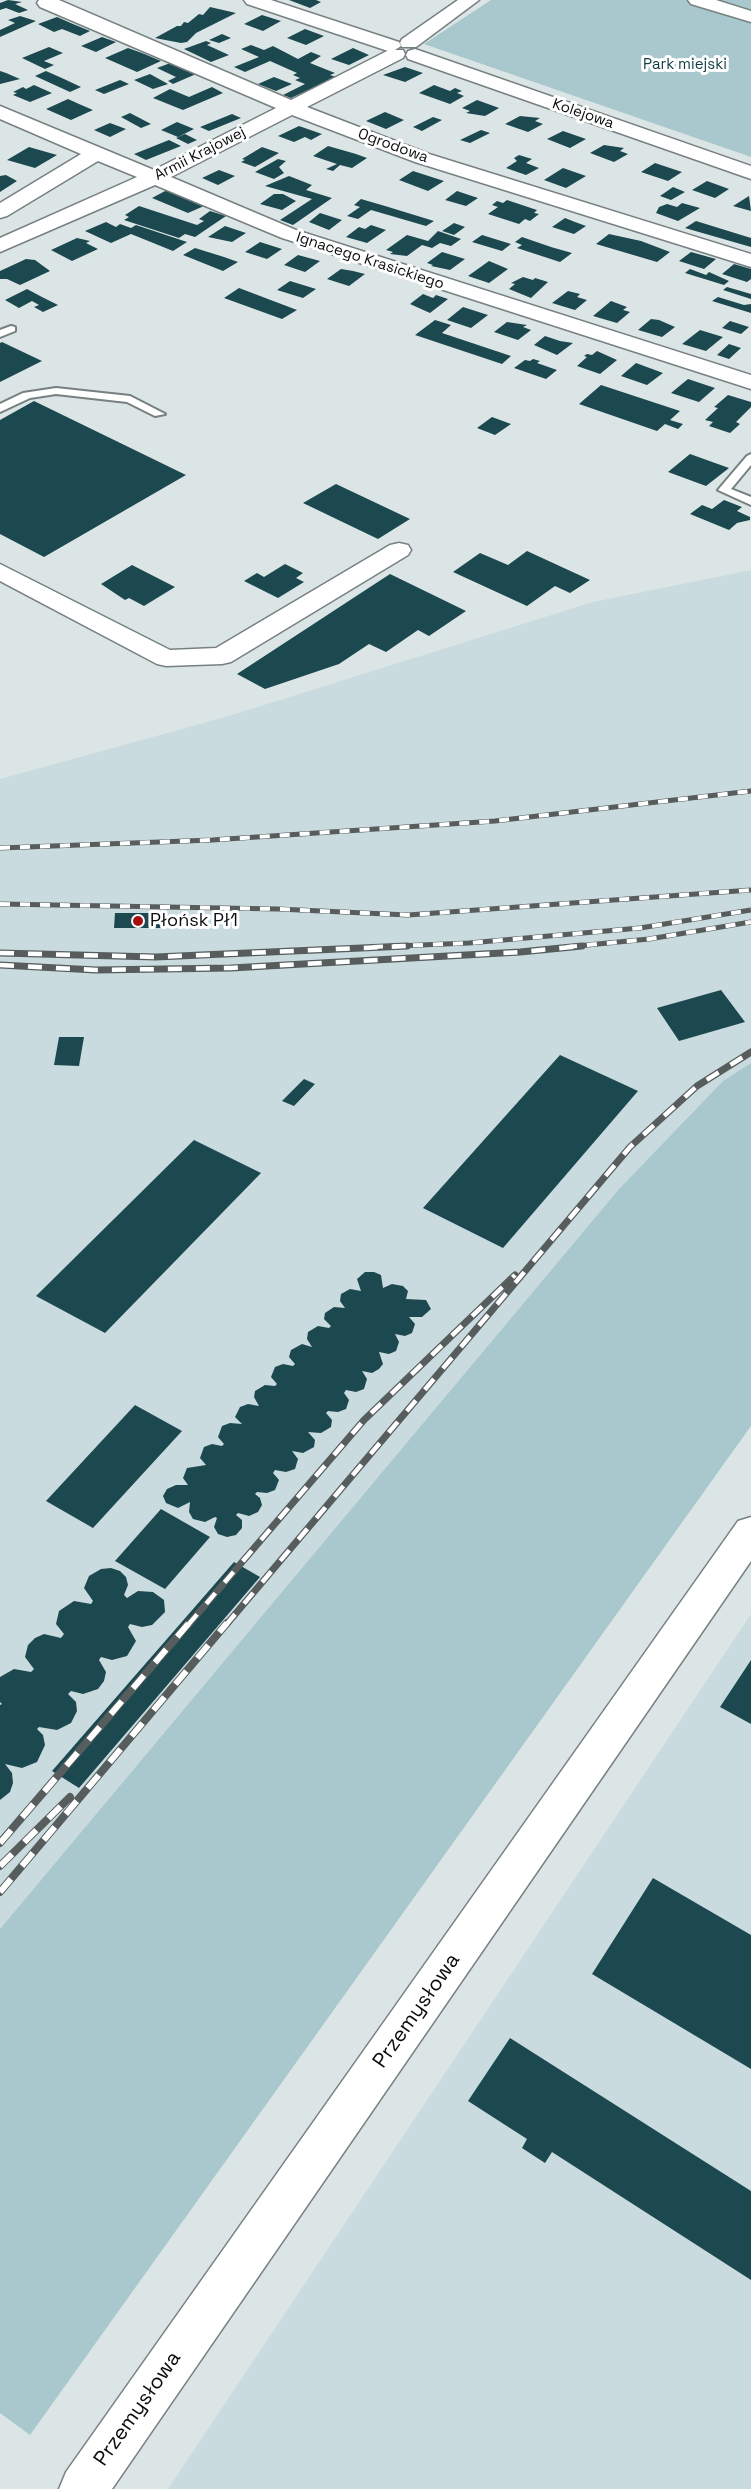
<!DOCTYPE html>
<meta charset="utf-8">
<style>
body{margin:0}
canvas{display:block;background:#dce5e6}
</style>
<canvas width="751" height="2489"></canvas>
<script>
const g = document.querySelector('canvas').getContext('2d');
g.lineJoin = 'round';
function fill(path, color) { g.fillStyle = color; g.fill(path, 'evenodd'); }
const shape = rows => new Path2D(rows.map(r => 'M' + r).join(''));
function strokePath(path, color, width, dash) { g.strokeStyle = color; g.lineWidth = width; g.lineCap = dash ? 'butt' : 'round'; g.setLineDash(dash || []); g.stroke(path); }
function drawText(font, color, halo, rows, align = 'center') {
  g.font = font + ' "Space Grotesk",sans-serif'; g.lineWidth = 6; g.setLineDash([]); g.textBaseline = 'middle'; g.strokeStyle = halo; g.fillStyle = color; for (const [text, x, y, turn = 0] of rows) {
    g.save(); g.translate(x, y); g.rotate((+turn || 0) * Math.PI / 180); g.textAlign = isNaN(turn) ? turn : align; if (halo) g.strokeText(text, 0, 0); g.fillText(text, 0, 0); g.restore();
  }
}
const built = shape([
 [751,570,751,1063,723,1081,619,1189,0,1929,0,779,229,716,593,602],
 [751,1614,751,2489,168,2489]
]);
const green = shape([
 [491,0,751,0,751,157,424,44],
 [751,1063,751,1426,30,2435,0,2413,0,1929,619,1189,723,1081]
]);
const building = shape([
 [8,0,22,2,15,4,28,10,19,13,6,8,0,10,0,3],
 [289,0,316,0,321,2,310,8],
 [210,7,236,13,196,33,187,42,181,43,155,38,177,26,181,26,184,22,188,23,199,14,203,15],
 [262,15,281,21,263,31,244,24],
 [20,16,36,21,0,37,0,30,15,23,8,20],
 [57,17,73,24,90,31,80,36,62,29,54,32,38,24],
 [305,29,324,36,306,45,287,38],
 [222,34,231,38,219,43,209,40],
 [102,37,116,42,96,52,81,46],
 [206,41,211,43,207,45,229,55,211,62,184,49],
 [251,45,264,50,273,46,298,59,311,52,321,56,310,63,335,73,330,75,336,77,291,98,283,95,305,84,295,80,300,78,293,75,297,73,270,61,245,72,234,67,259,57,241,49],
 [49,47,63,53,44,61,54,65,45,69,22,58],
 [128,48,142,53,161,61,137,72,105,58],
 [353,48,369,55,349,65,331,59],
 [173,62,196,74,173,84,168,81,176,77,157,68],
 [405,67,423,73,405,82,383,75],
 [0,71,6,73,20,79,0,84],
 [46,71,64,79,81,87,70,92,35,76],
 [150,74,168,84,153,89,134,80],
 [274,77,292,84,276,91,258,84],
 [120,80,129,84,104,94,95,90],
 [34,85,52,93,30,102,13,95,17,93,13,92,23,87,26,89],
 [434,85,450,91,455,88,462,91,457,93,464,96,450,104,419,93],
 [212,87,223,93,183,110,153,98,170,89,189,97],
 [68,99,79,104,93,110,71,120,46,109],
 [477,100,499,108,485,116,466,113,470,111,462,108],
 [385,112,404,120,386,129,366,121],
 [130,113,151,124,141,128,121,117],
 [232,114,241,118,209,131,200,127],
 [520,116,540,118,535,121,543,124,528,132,505,124],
 [433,117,442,120,422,131,413,127],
 [177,122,194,129,178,137,161,130],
 [110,123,126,129,110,137,94,130],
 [299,126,322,134,311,140,305,137,294,142,278,136],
 [481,130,490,133,470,143,460,140],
 [563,131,586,139,570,148,547,139],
 [185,134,197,140,188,144,176,138],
 [169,140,181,146,146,160,134,154],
 [604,145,624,148,620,151,628,154,614,162,590,153],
 [328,146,356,154,367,158,352,168,340,165,333,171,326,169,337,164,313,156],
 [29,147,57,155,35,168,7,160],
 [262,147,279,153,255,167,241,162,245,160,242,159],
 [519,155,532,159,526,163,539,168,526,175,506,168,517,161,514,158],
 [278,159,286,161,279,167,284,173,274,179,255,172],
 [655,163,682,172,668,181,641,172],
 [563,168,586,176,566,188,544,180],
 [219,170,235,176,218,185,202,178],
 [413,171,444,181,428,191,399,180],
 [6,175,17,181,0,192,0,176],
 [289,176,312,185,306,190,332,198,293,225,280,220,312,199,265,186],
 [707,181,729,189,715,198,692,190],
 [673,187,685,192,671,200,660,196],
 [167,190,204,206,188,213,152,198],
 [457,191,478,198,466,206,445,200],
 [274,194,283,194,296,201,282,210,260,204],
 [749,196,751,211,733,206],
 [361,199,385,206,434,221,426,226,371,210,358,219,347,216,360,207,354,205],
 [507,200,537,210,534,213,539,214,530,221,525,219,519,224,488,214,498,207,492,205,497,201,503,203],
 [682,203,700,208,678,221,656,213,659,207,667,204,677,207],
 [139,206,197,225,204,221,199,219,210,211,226,216,195,237,185,234,179,238,124,220,129,217,125,215],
 [320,213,342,220,329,230,309,222],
 [565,218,575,222,586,226,574,234,552,227],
 [696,221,751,238,751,247,685,228],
 [106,222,116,227,120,224,131,228,136,225,187,242,173,251,131,234,111,243,85,231],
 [454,223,465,227,454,235,442,231],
 [371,225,386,230,367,243,346,237,359,227,365,229],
 [225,226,246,233,232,242,208,237],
 [438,231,461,239,451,246,440,243,432,248,422,245,407,256,390,254,393,252,386,250,407,235,428,241],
 [609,234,641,241,670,252,657,262,596,244],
 [482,235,511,244,502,251,472,242],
 [522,237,551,247,572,253,560,262,517,248,522,245,515,242],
 [77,238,90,241,86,243,98,249,72,261,51,250],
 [260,242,282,249,267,259,245,252],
 [195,248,224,257,238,262,223,271,183,255],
 [442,252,465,259,450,270,431,266,433,265,427,263],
 [691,252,716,259,704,269,679,261],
 [298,255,320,261,305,272,284,265],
 [26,259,35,260,50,271,20,285,7,279,0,279,0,271],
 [489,261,508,269,489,283,468,276],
 [734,264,751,269,751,279,747,282,722,274],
 [341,269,353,271,365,274,349,286,327,279],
 [690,269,706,275,709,272,729,281,724,285,685,273],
 [523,277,533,280,535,278,548,282,531,298,509,289,515,284,511,283],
 [290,281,316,289,303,298,277,290],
 [727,287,751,294,751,299,723,290],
 [239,288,297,310,282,319,224,298],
 [27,289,42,297,58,305,43,312,34,307,39,305,32,301,19,308,5,300],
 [568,291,580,294,577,297,587,300,575,310,552,303],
 [423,294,433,298,436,295,448,299,430,313,410,304],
 [718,297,744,305,751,304,751,313,712,301],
 [611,301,627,307,623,310,630,312,617,323,593,316],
 [463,307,488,315,471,328,447,320],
 [651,319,659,320,675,327,662,337,638,330],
 [435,320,451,325,442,333,511,356,502,364,415,335],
 [730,321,749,327,741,334,722,328],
 [507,322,527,325,523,327,531,330,518,340,494,332],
 [700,330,723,337,706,351,682,344],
 [545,336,560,341,573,343,557,355,534,345],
 [2,342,42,361,0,382,0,343],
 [729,344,741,348,729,359,717,355],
 [597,351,617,360,600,374,577,366,587,357,584,356,587,354,592,355],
 [533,359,540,361,537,363,557,370,546,379,514,368,525,360,530,361],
 [636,363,663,373,647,385,621,376],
 [688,379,715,388,699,402,671,393],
 [601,385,680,411,670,420,683,424,678,429,665,424,657,431,579,404],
 [728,395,751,402,751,407,736,422,740,424,730,433,709,426,713,422,705,420,718,408,714,407],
 [34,401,186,475,44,557,0,534,0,420],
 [492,417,511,424,495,435,477,428],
 [690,454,729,468,706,486,668,472],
 [336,484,410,519,378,539,303,503],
 [724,500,742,507,737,511,750,517,750,520,737,523,729,530,690,514,702,505,712,509],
 [527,551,590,580,570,593,555,586,527,606,453,572,480,553,508,565],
 [285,564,303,573,296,578,304,582,278,598,244,581,257,573,264,577],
 [132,565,175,587,144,606,129,598,125,600,101,584],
 [390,574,466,611,429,636,418,630,386,652,369,644,339,664,265,689,237,674],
 [115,913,162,913,161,928,114,928],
 [721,990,745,1022,679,1041,657,1008],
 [59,1037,84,1037,79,1066,54,1065],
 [560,1055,638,1091,503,1248,423,1208],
 [304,1079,315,1084,294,1106,282,1101],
 [194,1140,261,1173,105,1333,36,1296],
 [365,1272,374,1272,381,1275,383,1288,392,1284,403,1286,408,1291,406,1299,426,1300,431,1309,422,1317,409,1317,415,1324,412,1333,405,1336,395,1334,399,1342,396,1351,389,1354,379,1352,383,1364,379,1369,372,1373,362,1371,367,1379,364,1389,356,1392,346,1390,344,1393,349,1400,346,1409,338,1412,328,1411,326,1413,332,1420,331,1427,321,1433,308,1432,315,1440,314,1447,303,1453,292,1451,298,1459,295,1469,286,1472,275,1470,273,1473,279,1480,275,1490,267,1493,257,1492,255,1494,260,1498,262,1505,258,1512,249,1516,238,1513,236,1515,242,1520,242,1528,236,1535,227,1537,218,1534,214,1527,217,1518,215,1517,205,1522,193,1519,189,1512,190,1502,178,1508,166,1503,163,1496,167,1489,176,1485,188,1485,183,1478,187,1468,206,1465,200,1458,204,1447,212,1444,222,1446,224,1444,218,1437,222,1426,230,1423,242,1424,235,1417,240,1407,248,1404,259,1406,254,1397,255,1391,265,1385,275,1386,277,1384,271,1377,275,1367,283,1364,293,1366,295,1364,289,1357,291,1350,302,1344,312,1347,307,1339,308,1332,318,1326,329,1328,331,1326,324,1319,325,1313,334,1307,345,1308,340,1301,341,1294,350,1289,361,1291,357,1279],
 [135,1405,182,1431,93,1528,46,1501],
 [161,1509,210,1537,165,1589,115,1561],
 [234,1562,260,1577,79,1788,52,1771],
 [111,1568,120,1571,126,1577,128,1585,124,1595,127,1598,138,1591,153,1592,164,1600,165,1612,152,1625,142,1627,130,1624,128,1627,136,1641,127,1656,112,1660,101,1657,99,1660,106,1672,104,1681,98,1689,83,1694,71,1691,68,1694,76,1702,77,1711,71,1723,57,1730,39,1727,37,1729,43,1735,45,1745,37,1762,22,1768,5,1764,12,1773,13,1783,10,1792,0,1800,0,1705,2,1704,0,1702,0,1677,14,1669,31,1672,34,1669,25,1657,28,1645,35,1638,44,1634,61,1638,64,1634,56,1624,59,1611,74,1601,91,1604,93,1601,84,1588,89,1576,101,1569],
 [751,1660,751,1724,720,1707],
 [653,1878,751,1935,751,2069,592,1974],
 [510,2038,751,2191,751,2280,552,2152,545,2163,522,2148,527,2139,468,2101]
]);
const lane = shape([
 [11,326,15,327,15,331,0,337,0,330,11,326],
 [56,388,130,396,165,414,155,416,127,402,56,394,30,398,0,412,0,404,23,393,56,388],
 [751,454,751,465,731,489,751,497,751,505,718,490,747,456,751,454]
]);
const street = shape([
 [39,0,59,0,291,100,389,50,403,50,405,54,403,58,307,107,429,154,751,254,751,267,415,162,292,115,171,177,296,230,751,375,751,389,282,238,155,185,0,252,0,238,137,177,98,161,7,216,0,218,0,203,81,154,0,119,0,106,154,170,276,108,40,7,37,3,39,0],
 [688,0,716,0,751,11,751,22,691,4,688,0],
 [399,543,408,545,411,550,408,555,231,662,222,664,166,666,157,664,0,581,0,564,170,650,216,648,390,545,399,543],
 [751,1517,751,1561,112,2489,59,2489,66,2472,738,1521,751,1517]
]);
const secondary = shape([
 [244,0,271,0,399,42,401,46,392,52,385,50,247,4,244,0],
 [458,0,479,0,416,47,402,47,400,43,402,39,458,0],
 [415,49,751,166,751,179,408,59,406,55,408,51,415,49]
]);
const railFar2 = shape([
 [0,848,212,840,495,821,751,791],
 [0,904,278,909,408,915,751,890],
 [373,947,469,943,640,928,751,910],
 [567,947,649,939,751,922]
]);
const railFar1 = shape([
 [0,953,156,957,407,946],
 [0,965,96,970,231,968,520,952,582,946],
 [188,1625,364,1420,515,1275],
 [226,1625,630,1147,697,1086,751,1052]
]);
const rail = shape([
 [0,1843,189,1623],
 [0,1866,70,1797],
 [0,1892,227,1623]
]);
const markers = [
 [138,921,6,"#a50f0f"]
];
const farParknames = [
 ["Park miejski",685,65]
];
const farStreetnames = [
 ["Kolejowa",583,114,19],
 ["Ogrodowa",393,146,20],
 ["Armii Krajowej",200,154,-27],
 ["Ignacego Krasickiego",370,261,18]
];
const poiNames = [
 ["Płońsk Pł1",150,921]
];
const nearStreetnames = [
 ["Przemysłowa",417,2011,-55],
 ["Przemysłowa",138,2409,-55]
];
fill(built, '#c9dbde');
fill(green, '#a9c8cd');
fill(building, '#1c494f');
strokePath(lane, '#778081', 4);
strokePath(street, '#778081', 3);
strokePath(secondary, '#778081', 3);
fill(lane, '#fff');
fill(street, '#fff');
fill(secondary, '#fff');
strokePath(railFar2, '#575c5d', 5);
strokePath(railFar1, '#575c5d', 7);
strokePath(rail, '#575c5d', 8);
strokePath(railFar2, '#fff', 4, [10]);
strokePath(railFar1, '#fff', 4.5, [14]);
strokePath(rail, '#fff', 6, [17]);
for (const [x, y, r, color] of markers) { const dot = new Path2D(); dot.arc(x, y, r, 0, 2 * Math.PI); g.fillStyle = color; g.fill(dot); strokePath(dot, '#fff', 2); }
drawText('15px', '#0f3b41', '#fff', farParknames);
drawText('15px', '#090c0d', '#fff', farStreetnames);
drawText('18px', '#090c0d', '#fff', poiNames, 'left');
drawText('21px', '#090c0d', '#fff', nearStreetnames);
</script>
